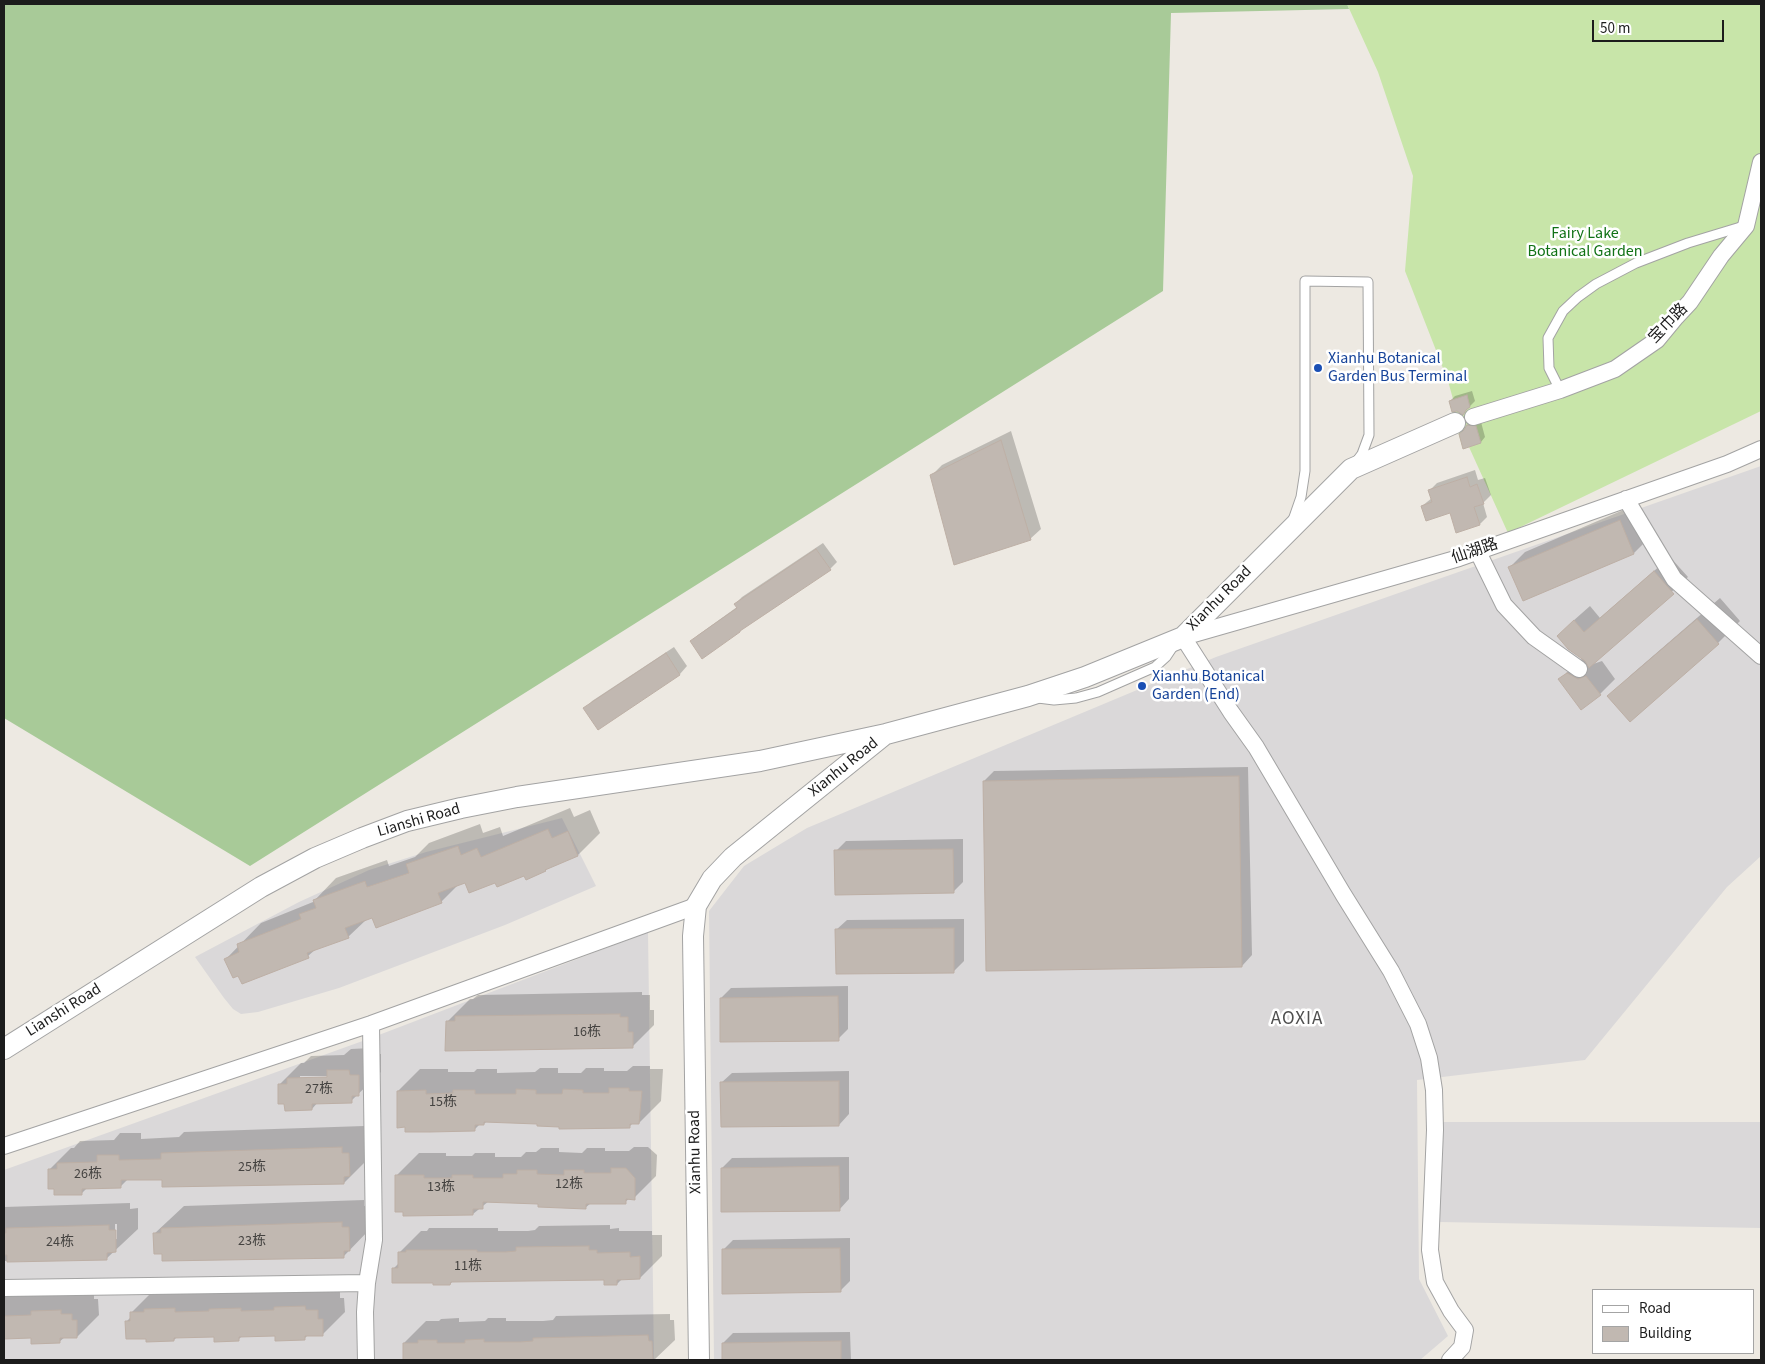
<!DOCTYPE html>
<meta charset="utf-8">
<style>
body{margin:0}
#map{position:relative;width:1765px;height:1364px;overflow:hidden;background:#ede9e2;font-family:"Source Sans 3",sans-serif}
canvas{display:block}
.frame{position:absolute;inset:0;border:5px solid #1c1c1c;pointer-events:none}
.legend{position:absolute;left:1592px;top:1289px;width:162px;height:65px;box-sizing:border-box;background:#fff;border:1px solid #a4a4a4;margin:0;padding:6px 9px;list-style:none;font-size:15px;color:#1c1c1c}
.legend li{display:flex;align-items:center;gap:10px;height:25px}
.legend b{width:25px;border:1px solid #a4a4a4}
.scale{position:absolute;left:1592px;top:20px;width:132px;height:22px;box-sizing:border-box;border:2px solid #1c1c1c;border-top:0;padding-left:6px;font-size:15px;line-height:18px;white-space:nowrap;color:#1c1c1c;-webkit-text-stroke:4px #fff;paint-order:stroke}
</style>
<div id="map">
<canvas width="1765" height="1364"></canvas>
<div class="frame"></div>
<ul class="legend">
<li><b style="height:6px;background:#fff"></b>Road</li>
<li><b style="height:14px;background:#c1b8b1"></b>Building</li>
</ul>
<div class="scale">50 m</div>
</div>
<script>
const g = document.querySelector('canvas').getContext('2d');
g.lineJoin = 'round';
function fill(path, color) { g.fillStyle = color; g.fill(path, 'evenodd'); }
const shape = rows => new Path2D(rows.map(r => 'M' + r).join(''));
function strokePath(path, color, width, dash) { g.strokeStyle = color; g.lineWidth = width; g.lineCap = dash ? 'butt' : 'round'; g.setLineDash(dash || []); g.stroke(path); }
function drawText(font, color, halo, rows, align = 'center') {
  g.font = font + ' "Source Sans 3","Noto Sans SC",sans-serif'; g.lineWidth = 5; g.setLineDash([]); g.textBaseline = 'middle'; g.strokeStyle = halo; g.fillStyle = color; for (const [text, x, y, turn = 0] of rows) {
    g.save(); g.translate(x, y); g.rotate((+turn || 0) * Math.PI / 180); g.textAlign = isNaN(turn) ? turn : align; if (halo) g.strokeText(text, 0, 0); g.fillText(text, 0, 0); g.restore();
  }
}
const residential = shape([
 [1761,466,1761,856,1727,887,1585,1060,1417,1080,1419,1279,1448,1336,1420,1360,714,1360,709,911,744,866,807,828,1216,657],
 [562,818,596,886,505,925,339,988,258,1012,241,1014,233,1009,224,998,195,957,299,902,369,870,426,852],
 [648,932,654,1360,4,1360,4,1170,371,1038],
 [1440,1122,1761,1122,1761,1228,1440,1222]
]);
const grass = shape([
 [1347,4,1761,4,1761,411,1508,533,1469,447,1463,449,1449,401,1453,399,1448,381,1405,271,1413,176,1378,72]
]);
const forest = shape([
 [4,4,1347,4,1349,9,1171,13,1163,291,250,866,4,718]
]);
const shadow = shape([
 [1472,391,1475,401,1463,413,1450,401,1455,396],
 [1473,421,1481,422,1485,437,1481,442,1468,425],
 [1011,431,1041,529,1030,539,932,475,942,465],
 [1475,470,1478,480,1485,478,1491,495,1483,503,1487,517,1480,524,1457,532,1451,511,1422,506,1432,498,1430,490,1437,483],
 [1635,505,1649,538,1634,553,1523,599,1510,567,1525,552],
 [823,543,837,562,830,569,691,642,698,635,737,607,735,604,742,597],
 [1670,557,1688,577,1590,665,1602,661,1615,679,1600,694,1560,679,1583,658,1573,621,1590,606,1600,618],
 [1720,598,1740,621,1718,643,1630,720,1609,697,1631,675],
 [674,647,687,666,680,674,598,728,585,709,592,701],
 [1248,767,1252,955,1242,966,984,781,994,771],
 [570,808,574,817,590,810,600,833,578,855,549,867,545,870,496,881,466,882,459,884,441,902,367,919,348,937,316,949,308,956,242,982,238,974,226,959,261,923,313,902,336,878,387,860,389,866,415,857,429,843,480,824,483,833,500,827,503,836],
 [963,839,963,882,953,892,836,851,846,841],
 [964,919,964,961,954,971,836,930,847,920],
 [848,986,848,1029,838,1039,721,998,731,988],
 [642,992,642,995,650,995,650,1010,654,1010,654,1025,632,1047,447,1022,470,999,473,999,478,995],
 [371,1048,371,1054,381,1054,381,1072,351,1101,318,1102,312,1109,279,1085,301,1063,304,1063,311,1056,344,1055,351,1049],
 [300,1076,334,1076,334,1078,300,1079],
 [633,1066,650,1066,650,1069,663,1069,661,1101,639,1123,633,1123,629,1127,560,1126,538,1122,487,1121,484,1124,480,1124,474,1130,398,1091,420,1069,448,1069,448,1072,474,1072,477,1069,497,1069,497,1073,535,1072,540,1068,558,1068,558,1073,581,1073,586,1068,604,1068,604,1071,627,1071],
 [849,1071,849,1114,839,1125,721,1083,732,1073],
 [364,1126,364,1131,371,1131,366,1161,344,1183,128,1179,121,1186,88,1187,81,1194,49,1170,71,1148,74,1148,80,1141,114,1140,120,1133,141,1133,141,1139,179,1137,184,1132],
 [634,1147,648,1147,657,1155,656,1176,634,1198,630,1198,625,1202,591,1203,585,1208,539,1203,489,1201,473,1214,397,1175,419,1153,446,1153,446,1156,472,1156,475,1153,495,1153,495,1157,521,1157,526,1152,536,1152,541,1148,559,1148,559,1152,582,1153,587,1148,605,1148,605,1151,629,1151],
 [849,1157,849,1199,839,1210,722,1168,732,1158],
 [364,1200,364,1206,371,1205,372,1227,343,1257,163,1253,154,1234,184,1206],
 [130,1203,130,1209,138,1208,138,1229,106,1259,4,1261,4,1207],
 [115,1224,117,1224,117,1239,115,1239],
 [610,1225,610,1229,619,1228,619,1231,652,1231,652,1235,662,1235,662,1256,640,1278,622,1279,617,1284,605,1279,453,1281,450,1284,434,1282,394,1268,399,1263,399,1253,421,1231,427,1231,429,1228,498,1228,498,1231,528,1231,535,1230,539,1226],
 [850,1238,850,1281,840,1291,723,1250,733,1240],
 [340,1288,340,1298,344,1298,345,1312,323,1334,308,1335,304,1339,276,1335,243,1335,238,1340,215,1336,177,1337,174,1340,147,1338,127,1321,131,1317,131,1313,153,1291],
 [4,1291,94,1293,94,1299,98,1299,99,1315,77,1337,65,1337,59,1342,32,1337,4,1338],
 [670,1314,670,1320,674,1320,675,1340,654,1360,527,1360,527,1358,507,1358,505,1360,415,1360,404,1343,426,1321,439,1321,441,1319,459,1318,459,1322,485,1321,488,1318,506,1318,506,1321,543,1321,553,1320,556,1316],
 [850,1332,851,1360,723,1360,723,1343,733,1333]
]);
const building = shape([
 [1467,395,1470,407,1466,410,1463,415,1457,411,1452,412,1449,401,1467,395],
 [1467,425,1476,426,1481,443,1463,449,1459,434,1464,430,1467,425],
 [1001,440,1031,540,954,565,930,475,1001,440],
 [1467,477,1470,487,1477,484,1484,504,1474,507,1480,525,1456,533,1450,513,1426,521,1421,506,1432,502,1428,490,1467,477],
 [1620,520,1634,554,1523,601,1508,567,1620,520],
 [816,549,831,570,740,631,740,632,702,659,690,641,737,608,734,604,816,549],
 [1654,571,1674,594,1589,668,1585,661,1568,649,1557,636,1574,620,1584,632,1654,571],
 [1697,619,1719,644,1630,722,1607,696,1697,619],
 [666,653,680,675,598,730,583,708,666,653],
 [1567,673,1578,679,1586,676,1601,695,1581,710,1558,679,1567,673],
 [1239,776,1242,967,986,971,983,781,1239,776],
 [548,829,552,838,568,831,578,856,545,870,546,871,526,880,524,876,497,887,495,883,469,893,465,883,438,893,442,903,376,928,372,918,345,928,349,938,307,953,309,958,242,984,238,976,233,978,224,959,239,952,237,944,301,919,299,914,316,908,313,900,365,881,367,887,409,873,406,864,458,846,461,855,477,848,481,857,548,829],
 [953,849,954,893,835,895,834,850,953,849],
 [954,928,954,973,836,974,835,929,954,928],
 [838,996,839,1041,720,1042,720,998,838,996],
 [620,1014,620,1017,628,1017,628,1032,633,1032,633,1048,445,1051,446,1021,455,1021,455,1016,620,1014],
 [327,1070,349,1070,350,1075,359,1075,359,1096,352,1096,352,1103,312,1104,312,1110,285,1111,284,1104,278,1104,278,1084,287,1084,287,1078,327,1077,327,1070],
 [839,1081,839,1126,721,1127,720,1082,839,1081],
 [609,1088,629,1088,629,1091,642,1091,639,1124,630,1124,630,1128,559,1129,559,1127,537,1126,537,1124,484,1122,484,1125,475,1125,475,1131,429,1132,405,1132,405,1127,397,1128,397,1091,426,1090,426,1094,453,1093,453,1090,475,1090,475,1094,516,1094,516,1089,536,1090,536,1094,562,1094,563,1089,583,1090,583,1093,609,1093,609,1088],
 [342,1147,342,1153,349,1153,350,1176,344,1177,344,1184,162,1187,162,1180,121,1180,121,1188,82,1189,82,1195,54,1195,54,1189,48,1189,48,1169,57,1169,57,1163,97,1162,97,1155,119,1155,119,1160,161,1159,161,1153,342,1147],
 [839,1166,840,1211,721,1212,721,1168,839,1166],
 [611,1168,626,1168,635,1178,635,1200,626,1199,626,1204,586,1204,586,1209,538,1207,538,1204,483,1202,483,1209,473,1209,473,1215,403,1216,403,1212,395,1212,395,1175,424,1175,424,1178,452,1178,452,1175,473,1175,473,1178,503,1178,503,1174,517,1174,517,1170,537,1170,537,1174,564,1175,564,1170,584,1170,584,1173,611,1173,611,1168],
 [342,1222,342,1227,349,1227,350,1251,344,1251,344,1258,162,1261,162,1254,154,1254,153,1233,161,1233,161,1228,342,1222],
 [109,1225,109,1230,116,1230,116,1252,107,1253,107,1260,7,1262,7,1255,4,1255,4,1233,6,1233,6,1228,109,1225],
 [589,1246,589,1250,597,1250,597,1253,630,1252,630,1257,640,1256,640,1279,617,1280,617,1285,604,1285,604,1280,451,1282,450,1285,433,1285,433,1283,392,1283,392,1268,398,1268,398,1252,406,1252,406,1250,477,1250,477,1252,505,1252,516,1251,516,1247,589,1246],
 [840,1248,841,1292,722,1294,722,1249,840,1248],
 [305,1306,306,1310,318,1310,318,1319,323,1319,323,1336,305,1336,305,1340,275,1341,275,1336,239,1337,239,1341,214,1342,214,1337,174,1338,174,1341,146,1342,146,1339,126,1339,125,1321,130,1321,130,1312,144,1312,144,1309,175,1308,175,1312,209,1311,209,1309,241,1308,241,1311,274,1310,274,1307,305,1306],
 [61,1310,61,1314,72,1314,72,1320,77,1320,77,1338,60,1338,60,1343,31,1344,31,1338,4,1339,4,1316,31,1315,31,1311,61,1310],
 [648,1335,649,1341,652,1341,653,1360,403,1360,403,1343,418,1343,418,1340,437,1340,437,1343,465,1343,465,1340,484,1339,484,1342,520,1342,533,1341,533,1338,648,1335],
 [841,1341,841,1360,722,1360,722,1343,841,1341]
]);
const service = shape([
 [1560,390,1549,368,1548,338,1563,311,1578,297,1596,284,1636,263,1688,243,1744,226],
 [1293,520,1301,497,1305,471,1305,281,1368,282,1369,435,1362,454,1356,462],
 [1038,698,1054,700,1076,698,1098,692,1155,667,1166,657,1174,645]
]);
const minor = shape([
 [1473,417,1560,390,1615,369,1657,340,1676,317,1690,302,1721,256,1746,226,1761,162],
 [1626,499,1674,579,1761,656],
 [1478,552,1504,605,1534,637,1579,669],
 [4,1146,371,1024,696,906],
 [4,1288,367,1283],
 [366,1360,365,1312,367,1283,374,1240,371,1024],
 [1450,1360,1462,1347,1465,1330,1451,1311,1435,1282,1430,1250,1435,1130,1434,1090,1429,1058,1418,1024,1391,971,1343,894,1256,747,1231,712,1183,637,1459,558,1727,464,1761,449]
]);
const tertiary = shape([
 [4,1049,261,887,315,858,362,838,407,821,461,808,517,797,760,761,886,734,1028,696,1085,677,1183,637,1351,469,1455,423],
 [699,1360,693,936,696,906,712,879,733,857,883,736]
]);
const markers = [
 [1318,368,5,"#1a4fb4"],
 [1142,686,5,"#1a4fb4"]
];
const numberNames = [
 ["16栋",587,1033],
 ["27栋",319,1090],
 ["15栋",443,1103],
 ["25栋",252,1168],
 ["26栋",88,1175],
 ["12栋",569,1185],
 ["13栋",441,1188],
 ["23栋",252,1242],
 ["24栋",60,1243],
 ["11栋",468,1267]
];
const parkNames = [
 ["Fairy Lake",1585,234],
 ["Botanical Garden",1585,252]
];
const streetNames = [
 ["宝巾路",1669,324,-46],
 ["仙湖路",1475,552,-19],
 ["Xianhu Road",1220,599,-45],
 ["Xianhu Road",844,768,-39],
 ["Lianshi Road",419,821,-16],
 ["Lianshi Road",64,1011,-32],
 ["Xianhu Road",696,1152,-91]
];
const transitNames = [
 ["Xianhu Botanical",1328,359],
 ["Garden Bus Terminal",1328,377],
 ["Xianhu Botanical",1152,677],
 ["Garden (End)",1152,695]
];
const quarterNames = [
 ["AOXIA",1297,1020]
];
fill(residential, '#dad8d9');
fill(grass, '#c8e5a9');
fill(forest, '#a8ca98');
fill(shadow, '#0003');
fill(building, '#c1b8b1');
strokePath(building, '#bdafa5', 1);
strokePath(service, '#a3a3a3', 11);
strokePath(minor, '#a3a3a3', 18);
strokePath(tertiary, '#a3a3a3', 22);
strokePath(service, '#fff', 9);
strokePath(minor, '#fff', 16);
strokePath(tertiary, '#fff', 20);
for (const [x, y, r, color] of markers) { const dot = new Path2D(); dot.arc(x, y, r, 0, 2 * Math.PI); g.fillStyle = color; g.fill(dot); strokePath(dot, '#fff', 2); }
drawText('14px', '#454341', null, numberNames);
drawText('16px', '#117216', '#fff', parkNames);
drawText('16px', '#1c1c1c', '#fff', streetNames);
drawText('16px', '#164399', '#fff', transitNames, 'left');
g.letterSpacing = '1px';
drawText('19px', '#4f4f4f', '#fff', quarterNames);
g.letterSpacing = '0px';
</script>
